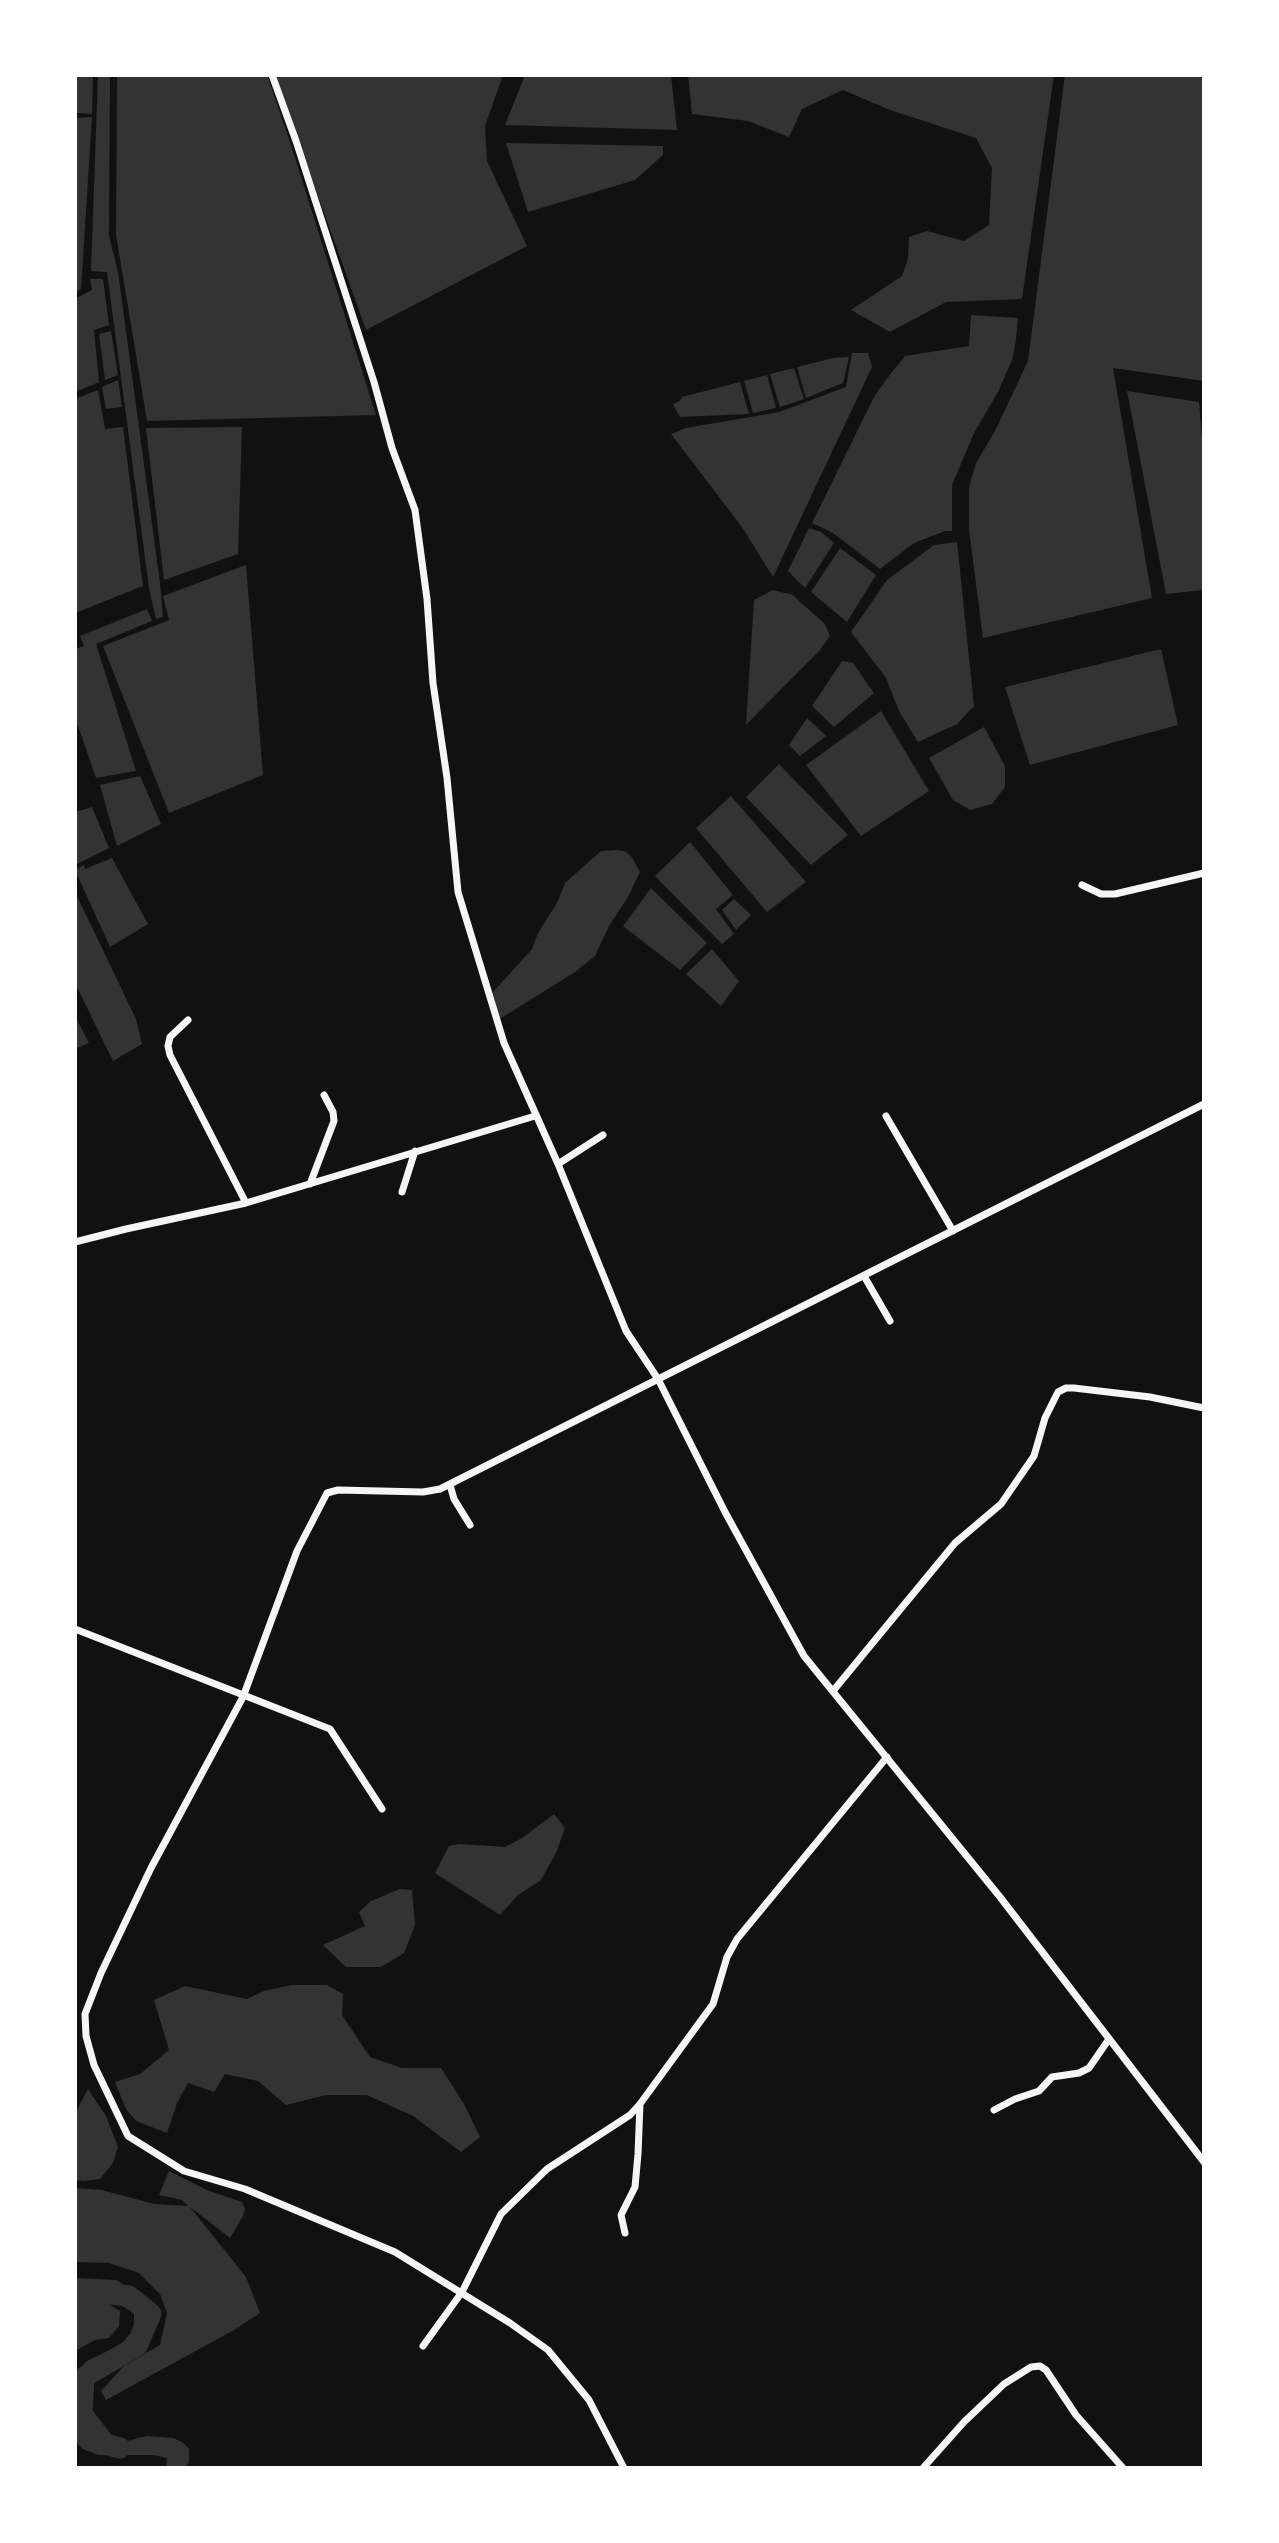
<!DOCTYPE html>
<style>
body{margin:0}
#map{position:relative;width:1279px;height:2543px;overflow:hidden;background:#111;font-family:"IBM Plex Sans",sans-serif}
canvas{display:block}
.frame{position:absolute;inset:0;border:77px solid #fff;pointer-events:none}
</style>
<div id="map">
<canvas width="1279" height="2543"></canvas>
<div class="frame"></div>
</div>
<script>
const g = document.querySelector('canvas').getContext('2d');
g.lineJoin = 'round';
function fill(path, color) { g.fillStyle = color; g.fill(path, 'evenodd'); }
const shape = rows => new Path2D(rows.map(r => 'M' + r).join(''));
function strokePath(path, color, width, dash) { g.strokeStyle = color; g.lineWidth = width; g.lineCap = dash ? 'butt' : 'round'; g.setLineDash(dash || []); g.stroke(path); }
const water = shape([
 [75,75,93,75,92,114,75,113],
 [98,75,110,75,109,236,118,272,160,583,163,617,156,619,149,588,107,272,91,271],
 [117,75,267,75,290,142,376,415,147,421,116,235],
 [275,75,503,75,485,126,487,161,527,246,366,330],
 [525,75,671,75,677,130,505,125],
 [688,75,1054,75,1022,299,946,302,890,332,851,310,902,276,908,259,909,237,927,231,964,241,989,225,992,168,976,138,890,110,843,90,802,109,789,137,748,121,692,114],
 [1065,75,1204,75,1204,381,1113,368,1152,598,983,638,969,530,969,487,976,463,995,431,1028,361],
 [92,117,81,289,75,292,75,118],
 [506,143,663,146,663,155,635,180,528,212],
 [90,279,103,279,109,325,94,330,99,382,75,392,75,299,92,290],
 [971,315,1018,318,1016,340,1012,360,998,392,974,433,952,485,952,531,945,531,914,543,880,569,833,533,812,523,875,395,892,372,905,356,969,346],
 [111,331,118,375,105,380,99,334],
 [852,353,868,353,872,367,773,577,742,527,671,434,686,428,779,412,846,387],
 [849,357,843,383,806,398,797,367,833,358],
 [794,368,804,399,780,407,770,374],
 [767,375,776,408,753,413,744,381],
 [118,380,122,407,106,409,102,387],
 [740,382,749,414,680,417,673,404,680,401,682,397],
 [98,390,105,429,123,427,143,586,75,613,75,399],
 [1127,391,1199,402,1204,461,1204,590,1166,594],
 [242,427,238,554,164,580,146,428],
 [809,528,821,532,834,543,805,588,788,571],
 [957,542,974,706,957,724,918,742,899,711,886,678,851,632,887,580,934,545],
 [840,548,876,575,847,622,811,592],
 [246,565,263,775,169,813,103,646,169,620,163,596],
 [773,590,793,595,798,600,825,624,830,636,819,651,746,725,754,600],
 [147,609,152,621,96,644,136,771,96,778,75,717,75,649,84,646,80,636],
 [1161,649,1178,725,1030,765,1005,687],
 [842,661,853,663,874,693,834,727,812,706],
 [881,711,929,791,861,836,806,765],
 [807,718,826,736,800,756,789,745],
 [984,727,1005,766,1005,787,992,804,970,810,953,800,929,758],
 [779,764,848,835,811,865,746,797],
 [140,776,161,824,117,846,100,785],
 [731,796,806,882,767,912,696,828],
 [92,807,109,848,75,865,75,812],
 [690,842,733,895,716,909,734,934,722,944,655,876],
 [615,850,624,851,631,856,640,872,628,897,609,926,595,956,575,972,498,1020,493,992,532,949,538,933,557,903,565,883,601,851],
 [112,858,148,924,110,947,75,870,84,865,85,869],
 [651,888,707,943,680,970,623,926],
 [75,892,136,1019,142,1044,113,1061,75,983],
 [734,899,751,915,736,930,722,910],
 [712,949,739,981,721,1006,686,974],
 [75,1016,89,1043,75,1049],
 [554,1814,565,1828,556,1853,541,1880,518,1895,500,1915,435,1873,449,1846,459,1844,505,1847,522,1838],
 [400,1889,412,1890,415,1925,404,1953,381,1967,346,1967,323,1945,365,1926,359,1912,371,1901],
 [291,1985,327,1985,343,1994,342,2015,370,2057,402,2068,441,2068,464,2104,480,2137,461,2152,413,2116,367,2095,326,2095,286,2105,258,2081,225,2074,214,2092,188,2083,177,2103,167,2133,136,2121,126,2109,115,2082,140,2074,169,2050,154,2000,185,1986,247,1999,264,1991],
 [88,2089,106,2116,118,2147,113,2163,100,2179,83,2181,75,2180,75,2114],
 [169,2171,207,2190,242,2202,245,2209,243,2216,230,2238,190,2207,246,2277,260,2313,234,2330,106,2400,101,2391,124,2366,160,2345,167,2313,160,2294,139,2273,109,2263,75,2262,75,2188,102,2190,154,2204,188,2206,182,2200,159,2195],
 [75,2278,116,2280,136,2292,146,2303,140,2332,132,2346,92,2368,80,2383,77,2400,78,2415,84,2433,105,2436,123,2442,147,2436,173,2438,182,2442,189,2449,189,2462,185,2468,166,2468,167,2458,154,2455,98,2455,83,2449,75,2441,75,2373,87,2361,120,2345,130,2334,134,2323,134,2313,114,2301,75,2294],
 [75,2299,107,2303,120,2311,119,2326,109,2338,95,2340,75,2351]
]);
const river = shape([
 [75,2290,129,2296,151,2314,137,2346,84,2377,82,2414,105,2444,120,2448]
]);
const minor = shape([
 [272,75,296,141,374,382,392,448,415,510,427,599,433,683,447,778,458,892,504,1043,558,1164,626,1331,658,1379,725,1512,804,1656,1000,1897,1204,2162],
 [1082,885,1101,894,1115,894,1204,873],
 [188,1020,170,1037,168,1046,170,1055,246,1203],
 [886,1116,953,1231],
 [558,1164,603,1135],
 [310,1184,334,1121,333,1112,324,1095],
 [402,1192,415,1151],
 [75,1242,126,1229,246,1203,535,1116],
 [864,1276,890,1321],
 [450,1485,454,1499,470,1525],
 [75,1629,330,1729,382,1809],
 [833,1691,955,1543,1001,1504,1034,1456,1045,1418,1058,1392,1066,1388,1074,1388,1150,1397,1204,1408],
 [994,2110,1015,2099,1039,2091,1052,2077,1079,2073,1089,2068,1109,2039],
 [625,2233,621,2215,635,2187,638,2154,640,2104],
 [423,2346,462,2292,501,2214,547,2169,630,2115,640,2104,713,2004,727,1957,737,1939,887,1757],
 [624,2468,589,2400,548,2350,510,2323,395,2252,245,2189,184,2171,128,2136,94,2065,86,2036,85,2014,101,1973,151,1868,243,1697,297,1551,327,1493,338,1490,423,1492,440,1489,1204,1104],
 [923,2468,964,2422,1004,2384,1031,2367,1040,2366,1046,2370,1076,2415,1123,2468]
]);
fill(water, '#333');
strokePath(river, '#333', 21);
strokePath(minor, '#f5f5f5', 7);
</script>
